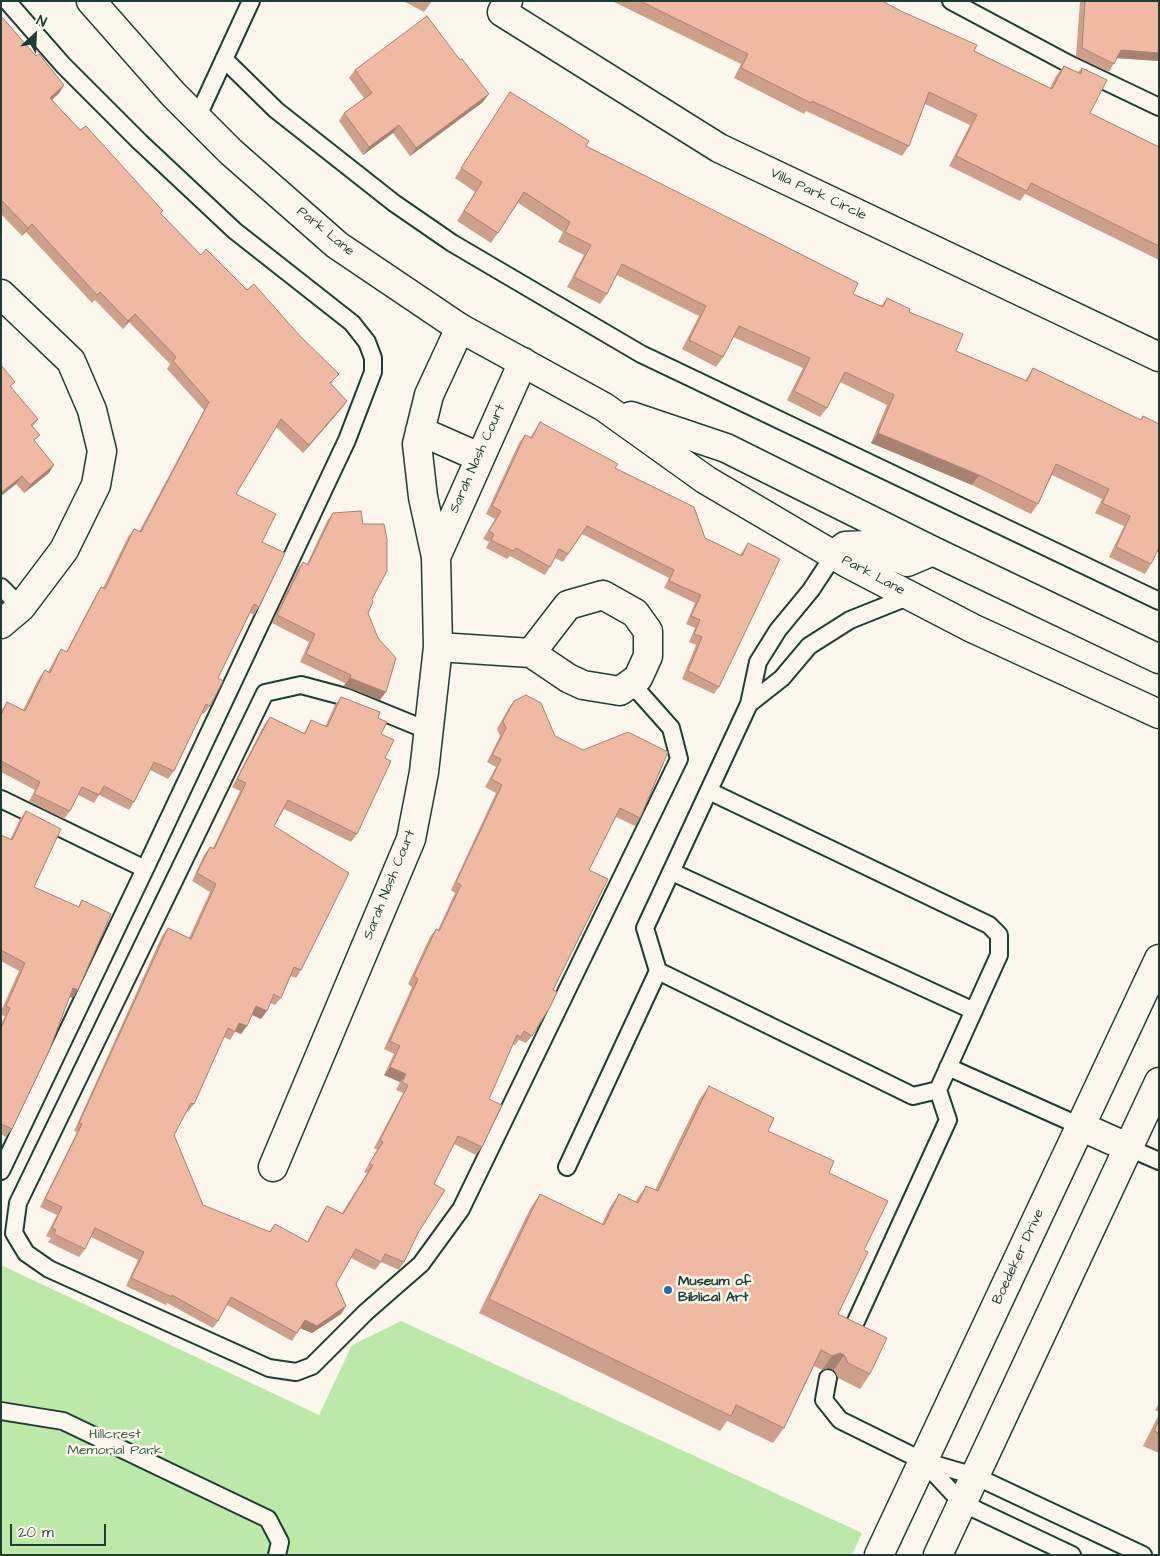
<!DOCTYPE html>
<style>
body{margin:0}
#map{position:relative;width:1160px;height:1556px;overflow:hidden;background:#fbf7ec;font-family:"Architects Daughter",sans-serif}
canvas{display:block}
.frame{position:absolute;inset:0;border:2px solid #1f3d34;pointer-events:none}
.north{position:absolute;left:10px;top:10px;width:50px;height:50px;-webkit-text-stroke:4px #fbf7ec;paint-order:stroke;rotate:25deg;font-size:14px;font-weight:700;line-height:20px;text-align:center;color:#1f3d34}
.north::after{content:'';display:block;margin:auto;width:18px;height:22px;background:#1f3d34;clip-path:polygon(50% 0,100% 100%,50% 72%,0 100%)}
.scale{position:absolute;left:10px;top:1524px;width:96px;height:22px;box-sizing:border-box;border:2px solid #1f3d34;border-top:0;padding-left:6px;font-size:15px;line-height:18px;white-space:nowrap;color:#1f3d34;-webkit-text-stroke:4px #fbf7ec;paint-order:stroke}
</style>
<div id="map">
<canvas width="1160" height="1556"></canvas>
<div class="frame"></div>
<div class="north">N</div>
<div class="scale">20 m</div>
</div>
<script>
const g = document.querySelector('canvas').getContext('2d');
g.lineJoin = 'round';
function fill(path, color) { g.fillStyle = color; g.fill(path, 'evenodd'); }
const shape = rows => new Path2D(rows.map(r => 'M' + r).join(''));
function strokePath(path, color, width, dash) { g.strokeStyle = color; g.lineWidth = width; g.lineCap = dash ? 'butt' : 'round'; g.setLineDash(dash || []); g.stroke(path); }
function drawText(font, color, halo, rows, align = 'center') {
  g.font = font + ' "Architects Daughter",sans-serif'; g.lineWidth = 5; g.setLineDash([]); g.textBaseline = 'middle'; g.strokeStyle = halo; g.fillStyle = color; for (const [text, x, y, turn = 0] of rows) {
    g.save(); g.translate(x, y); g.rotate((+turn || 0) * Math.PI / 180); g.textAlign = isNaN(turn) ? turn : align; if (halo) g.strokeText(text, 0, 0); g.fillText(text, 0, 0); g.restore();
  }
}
const green = shape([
 [1,1265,319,1415,352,1345,401,1321,862,1533,852,1555,1,1555]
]);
const lane = shape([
 [951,1,1069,64,1159,107],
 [224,59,276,110,394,203,452,243,641,354,1159,601],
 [197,118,251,1],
 [1,587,21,607],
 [749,704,782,678,809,646,850,620,910,596],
 [429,731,346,697,301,685,265,693,18,1203,14,1233,26,1253,49,1269,269,1368,296,1372,312,1366,366,1312,421,1264,461,1209,679,759,671,728,631,683],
 [1,799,145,869,347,440,373,372,373,358,367,342,352,323,235,231,140,142,63,65,7,1],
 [672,872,974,1011],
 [658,971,913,1096,938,1090,999,955,999,935,989,925,709,791],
 [948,1067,1080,1126],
 [1129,1148,1159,1161],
 [567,1167,658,971,645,928,749,704,758,662,778,630,811,590,834,555],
 [1,1171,145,869],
 [852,1330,948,1120,938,1090],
 [828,1378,824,1400,840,1420,923,1461,975,1476,1143,1555],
 [1,1411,63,1421,268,1519,280,1542,277,1555],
 [923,1461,962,1503,1072,1555]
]);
const street = shape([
 [508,1,502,12,719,148,1159,357],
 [1,294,71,361,92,410,102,451,96,485,64,550,21,607,1,624],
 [420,431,479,457],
 [436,557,523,362],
 [603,595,635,613,648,631,648,656,638,678,620,691,583,685,568,678,531,653,568,605,603,595],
 [438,647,531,653],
 [273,1167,411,839,424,772,438,647,436,557,423,497,417,444,429,395,460,328]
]);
const secondary = shape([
 [91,1,173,94,231,152,337,245,460,328,604,407,706,480,847,563,972,628,1159,714],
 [631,416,726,448,933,551,1159,659],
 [834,555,845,546,868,545,907,562,933,551],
 [1080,1126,1129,1148],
 [879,1555,1159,959],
 [938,1555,1159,1082]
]);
const wall = shape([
 [403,1,432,1,424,12],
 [612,1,882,1,974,51,1050,88,1056,76,1064,66,1078,72,1082,68,1090,113,1159,147,1159,260,1025,194,1020,201,949,166,970,125,925,104,909,146,902,156,806,111,804,114,734,78,741,64],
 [1080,1,1159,1,1159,61,1117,58,1109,72,1076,56],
 [1,16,36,56,64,85,59,93,52,100,80,130,201,255,333,382,331,384,347,401,341,409,303,453,276,427,236,494,262,542,259,607,254,615,250,613,218,678,210,706,204,714,202,713,174,771,168,779,150,770,134,802,129,810,99,795,94,803,78,795,70,811,64,819,29,801,35,790,1,772,1,711,7,702,23,710,39,678,45,670,48,672,56,657,61,649,66,652,96,595,101,587,103,588,128,537,134,529,139,532,204,410,167,369,170,364,129,322,123,329,95,300,92,303,26,232,22,236,1,214],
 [355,70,483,102,410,156,393,133,363,155,339,121,344,113,364,98,349,78],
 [510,92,586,146,853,294,881,306,887,298,909,312,956,351,1025,381,1033,368,1141,420,1143,416,1151,564,1145,574,1109,557,1124,526,1095,513,1102,499,1052,475,1038,504,1031,514,972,485,871,443,887,405,840,382,827,408,820,417,787,400,803,368,733,337,723,357,716,367,682,349,699,316,617,275,607,294,600,304,567,287,584,255,558,242,563,232,518,203,491,243,457,221,475,192,455,178],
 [1,365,11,388,38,419,33,426,35,441,49,473,24,493,16,484,1,496],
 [540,422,615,468,705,538,740,555,748,543,719,687,714,694,682,679,696,645,689,642,695,628,686,624,695,603,664,588,669,578,582,534,563,562,555,558,550,567,545,575,510,556,507,559,486,548,489,542,483,539,495,519,486,514,519,443,525,435,530,438],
 [333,513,363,524,372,599,368,613,380,700,344,686,345,683,300,662,309,642,272,623,297,570,303,562,307,564,327,521],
 [341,697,378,718,381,734,385,758,357,834,351,842,284,809,274,826,301,970,296,978,291,976,281,998,275,1005,270,1003,261,1019,252,1015,241,1034,235,1032,230,1040,224,1037,194,1104,188,1112,187,1111,174,1135,203,1205,269,1232,275,1224,307,1242,322,1213,327,1206,342,1213,367,1173,364,1172,377,1150,374,1148,403,1093,396,1090,400,1082,384,1075,394,1054,384,1049,412,987,408,984,430,937,436,929,438,930,455,893,451,890,496,793,485,787,496,767,487,762,500,736,497,729,508,709,514,701,555,736,640,818,635,826,616,817,589,870,557,982,532,1036,526,1043,519,1040,515,1045,513,1044,489,1099,482,1147,476,1155,454,1144,434,1184,418,1233,404,1262,399,1270,381,1262,375,1270,351,1258,336,1284,346,1306,341,1314,312,1333,300,1328,292,1341,227,1305,218,1321,213,1328,167,1303,166,1305,126,1286,138,1260,91,1237,85,1249,79,1257,48,1242,51,1238,46,1236,57,1215,40,1207,77,1132,74,1131,162,936,168,928,189,938,210,892,192,881,204,855,210,847,213,848,240,791,232,787,264,725,270,717,304,733,311,720,325,727,335,705],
 [26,811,34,887,78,907,82,900,73,998,69,997,12,1129,6,1137,1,1134,1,1024,5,1016,1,1015,1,1011,19,971,1,961,1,835,10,840,20,819],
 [709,1086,768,1131,829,1173,864,1250,838,1314,870,1374,860,1389,838,1378,834,1370,829,1368,822,1370,814,1366,784,1428,773,1443,727,1421,720,1431,479,1313,530,1209,540,1194,602,1224,609,1209,619,1194,635,1202,646,1186,655,1190,699,1100],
 [1159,1403,1159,1412,1155,1410],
 [1159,1414,1159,1453,1143,1446]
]);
const shadedWall = shape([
 [1121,50,1159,53,1159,61,1115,58],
 [64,85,59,93,45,106,50,98],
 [489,94,483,102,410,156,416,148],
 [399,125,393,133,363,155,369,147],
 [32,224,26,232,22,236,28,228],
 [135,314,129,322,123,329,128,321],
 [347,401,341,409,303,453,309,445],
 [878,433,979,475,972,485,871,443],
 [54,465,49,473,24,493,30,485],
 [22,476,16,484,1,496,2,492],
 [350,678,386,692,380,700,344,686],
 [73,988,78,990,73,998,67,996],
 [256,1006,267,1011,261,1019,250,1014],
 [239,1023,247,1026,241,1034,234,1031],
 [390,1067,406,1074,400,1082,384,1075],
 [346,1306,341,1314,312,1333,299,1328,305,1320],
 [840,1353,844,1355,834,1370,829,1368,822,1370,832,1356]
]);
const building = shape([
 [640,1,882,1,903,12,977,45,974,51,1052,89,1064,66,1081,74,1082,68,1107,80,1090,113,1159,147,1159,246,1031,183,1027,191,956,156,977,115,929,92,909,146,812,101,811,103,741,68,748,54,640,1],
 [1085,1,1159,1,1159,53,1121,50,1114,64,1082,48,1085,1],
 [1,16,36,56,39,54,64,85,50,98,80,130,86,126,163,211,160,213,201,255,206,249,247,290,254,284,300,336,339,374,330,383,347,401,309,445,281,419,236,494,276,514,262,542,285,553,259,607,254,604,218,678,223,681,210,706,206,704,174,771,154,762,134,802,104,786,99,795,82,787,70,811,34,794,40,782,1,761,1,715,7,702,25,711,45,670,50,673,61,649,67,652,101,587,105,589,134,529,141,532,209,402,173,361,176,357,135,314,128,321,100,292,97,295,32,224,28,228,1,200,1,16],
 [427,16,460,60,462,59,489,94,416,148,399,125,369,147,344,113,372,93,355,70,427,16],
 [510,92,589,141,586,146,858,283,853,294,883,307,887,298,910,309,909,312,963,334,956,351,1027,381,1033,368,1141,420,1143,416,1159,424,1159,548,1151,564,1116,547,1130,516,1102,503,1109,489,1056,464,1038,504,979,475,878,433,894,395,845,372,827,408,794,391,810,358,739,326,723,357,689,340,706,306,622,264,607,294,574,277,591,245,565,232,570,222,524,192,498,233,464,211,482,182,461,168,510,92],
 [1,365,15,382,10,386,38,419,31,425,40,435,34,440,54,465,30,485,22,476,2,492,1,491,1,365],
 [540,422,618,464,615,468,694,507,705,538,742,556,748,543,780,559,719,687,688,671,702,637,694,634,700,620,691,616,701,595,669,581,674,570,587,526,568,554,559,549,550,567,516,548,513,551,491,540,494,534,489,531,501,511,492,506,525,435,532,438,540,422],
 [361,511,363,524,384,524,387,539,387,571,372,599,373,602,368,613,378,638,396,658,386,692,350,678,351,675,306,654,315,634,277,615,303,562,308,565,333,513,361,511],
 [526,695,541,703,555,736,583,750,628,732,668,752,640,818,620,808,589,870,608,879,557,982,553,990,557,992,550,1007,532,1036,524,1031,521,1037,517,1035,489,1099,502,1105,482,1147,458,1136,434,1184,445,1190,418,1233,404,1262,385,1254,381,1262,356,1249,336,1284,346,1306,317,1326,305,1320,297,1333,231,1297,218,1321,172,1295,172,1297,131,1278,144,1252,95,1228,85,1249,54,1234,56,1230,52,1228,62,1207,45,1199,82,1124,79,1123,168,928,191,939,216,884,197,873,210,847,214,849,246,783,237,779,270,717,305,734,311,720,327,727,341,697,380,712,378,718,387,722,381,734,394,740,385,758,391,761,357,834,288,800,274,826,349,873,301,970,294,967,281,998,274,994,267,1011,256,1006,247,1026,239,1023,235,1032,228,1028,194,1104,191,1103,174,1135,203,1205,270,1232,275,1224,308,1242,327,1206,343,1214,373,1165,369,1164,383,1142,380,1140,408,1085,402,1082,406,1074,390,1067,400,1046,390,1041,418,979,414,976,436,929,439,931,461,885,456,882,502,785,491,779,501,759,492,755,506,728,503,721,514,701,526,695],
 [26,811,61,829,34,887,79,907,82,900,111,914,78,990,73,988,49,1051,12,1129,1,1124,1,1028,10,1008,6,1006,25,963,1,950,1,835,12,840,26,811],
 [709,1086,774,1118,768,1131,834,1161,829,1173,888,1201,864,1250,868,1252,838,1314,887,1338,870,1374,848,1363,844,1355,840,1353,832,1356,821,1350,784,1428,736,1405,731,1416,489,1299,540,1194,604,1225,619,1194,638,1203,646,1186,658,1191,709,1086],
 [1159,1420,1159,1433,1154,1431,1159,1420]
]);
const markers = [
 [668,1290,5,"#1f6fb2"]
];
const streetNames = [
 ["Villa Park Circle",818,195,25],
 ["Park Lane",325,232,39],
 ["Sarah Nash Court",478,459,-66],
 ["Park Lane",873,576,28],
 ["Sarah Nash Court",390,885,-68],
 ["Boedeker Drive",1019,1257,-65]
];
const poiNames = [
 ["Museum of",678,1282],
 ["Biblical Art",678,1298]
];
const parkNames = [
 ["Hillcrest",115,1435],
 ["Memorial Park",115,1451]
];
fill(green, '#bbe9a7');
strokePath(lane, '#1f3d34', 20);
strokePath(street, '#1f3d34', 31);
strokePath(secondary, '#1f3d34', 31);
strokePath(lane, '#fbf7ec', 16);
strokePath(street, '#fbf7ec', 28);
strokePath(secondary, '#fbf7ec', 28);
fill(wall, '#cea08a');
fill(shadedWall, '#a78271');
fill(building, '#efbaa1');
strokePath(building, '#a78271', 1);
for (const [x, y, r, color] of markers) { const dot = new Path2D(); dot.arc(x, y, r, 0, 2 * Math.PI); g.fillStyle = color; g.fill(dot); strokePath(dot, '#fbf7ec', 2); }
drawText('14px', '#1f3d34', '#fbf7ec', streetNames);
drawText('bold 14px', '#1f3d34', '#fbf7ec', poiNames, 'left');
drawText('14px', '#3e5f4b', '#fbf7ec', parkNames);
</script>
